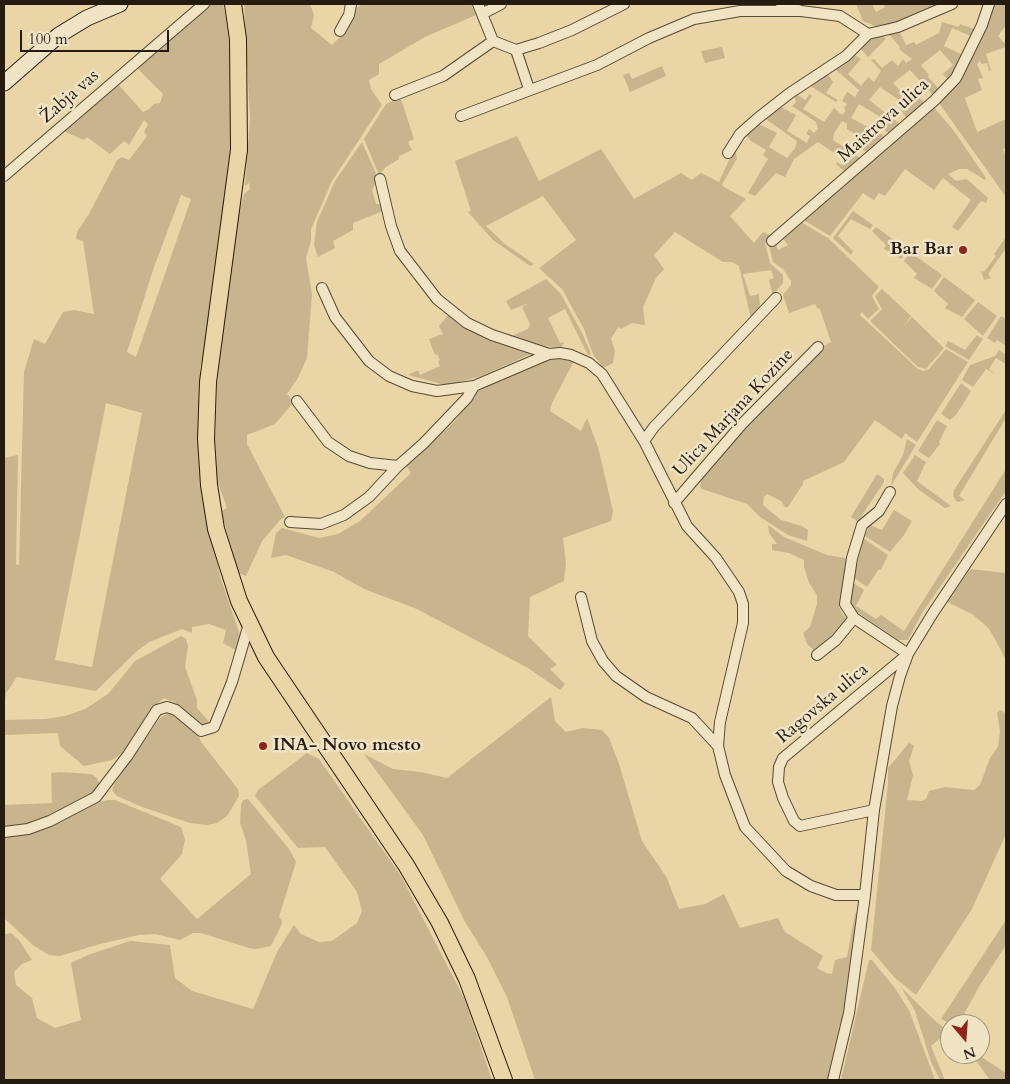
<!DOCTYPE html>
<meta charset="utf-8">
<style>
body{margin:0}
#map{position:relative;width:1010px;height:1084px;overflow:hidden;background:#e9d5a6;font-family:Cardo,serif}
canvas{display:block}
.frame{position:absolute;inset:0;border:5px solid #251b11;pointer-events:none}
.north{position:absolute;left:940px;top:1014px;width:50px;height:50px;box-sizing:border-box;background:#f1e4c5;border:1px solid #9f947d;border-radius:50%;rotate:162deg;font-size:14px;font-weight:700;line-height:20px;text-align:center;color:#251b11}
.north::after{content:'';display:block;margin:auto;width:18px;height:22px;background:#8f2418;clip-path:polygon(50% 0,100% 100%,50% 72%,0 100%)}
.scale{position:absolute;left:20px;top:30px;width:149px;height:22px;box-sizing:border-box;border:2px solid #251b11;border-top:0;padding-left:6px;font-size:15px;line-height:18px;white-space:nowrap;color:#251b11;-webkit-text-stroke:4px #f1e4c5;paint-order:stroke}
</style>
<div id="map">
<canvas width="1010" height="1084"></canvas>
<div class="frame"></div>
<div class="north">N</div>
<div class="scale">100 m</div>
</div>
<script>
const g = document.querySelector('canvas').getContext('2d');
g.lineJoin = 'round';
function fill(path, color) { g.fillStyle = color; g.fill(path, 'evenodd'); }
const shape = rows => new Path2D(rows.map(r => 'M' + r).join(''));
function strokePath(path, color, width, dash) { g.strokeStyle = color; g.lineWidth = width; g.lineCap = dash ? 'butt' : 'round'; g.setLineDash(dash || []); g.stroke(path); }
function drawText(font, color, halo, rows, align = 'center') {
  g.font = font + ' Cardo,serif'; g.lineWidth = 5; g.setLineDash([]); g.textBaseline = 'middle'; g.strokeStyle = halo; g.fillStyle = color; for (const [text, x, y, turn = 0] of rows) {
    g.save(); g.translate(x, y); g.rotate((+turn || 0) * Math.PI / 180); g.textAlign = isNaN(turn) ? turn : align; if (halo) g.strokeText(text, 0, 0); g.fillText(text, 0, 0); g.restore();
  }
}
const green = shape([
 [207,4,223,4,232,45,233,150,210,324,200,368,199,459,202,490,220,576,240,635,237,651,223,643,226,630,209,624,192,627,192,633,182,629,149,642,137,651,96,691,17,677,6,693,4,707,4,458,18,455,16,564,19,565,24,372,34,339,45,344,63,312,74,310,94,314,83,241,76,239,77,232,89,214,117,160,122,157,129,160,147,136,144,132,148,124,144,120,129,145,124,141,110,154,87,137,84,140,63,131,116,82,143,112,149,109,154,104,160,103,163,94,135,66],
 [181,195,191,199,136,357,127,352,154,267],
 [106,403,142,413,92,667,55,660],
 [244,4,310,4,314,15,311,28,332,45,344,33,355,9,362,4,471,4,476,15,425,37,379,64,379,74,369,80,371,89,382,105,332,181,311,229,311,241,306,258,312,294,307,358,298,378,287,394,294,402,275,424,247,435,247,444,285,517,280,520,262,541,246,576,238,573,221,511,227,508,216,477,215,439,217,385,228,289,239,212,244,194,250,189,249,183,245,186,250,119],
 [856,4,872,4,876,12,885,7,884,4,942,4,902,21,878,27,863,21],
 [992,4,1006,4,1006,25,998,36,1004,43,1006,42,1006,50,1005,47,986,54,991,70,989,71,987,63,982,64,980,61,977,64,983,78,978,79,982,90,965,98,977,132,1006,119,1006,148,1003,149,1006,157,1006,197,939,103],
 [942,22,959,27,960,24,977,30,973,37,952,28,944,46,965,56,958,72,948,80,943,74,953,65,940,50,921,65,929,75,928,77,940,90,933,95,910,70,893,83,902,93,905,91,910,97,921,99,925,104,907,119,897,104,899,100,880,87,869,100,901,125,889,133,877,126,882,118,859,104,851,118,883,135,884,140,867,152,858,147,863,139,847,129,847,123,842,121,834,133,833,140,862,159,846,173,836,164,837,162,841,165,845,160,818,142,794,159,785,177,776,173,755,196,748,193,768,159,763,155,766,150,751,141,745,134,757,123,777,133,769,147,787,158,795,148,797,141,764,118,779,106,796,115,787,131,807,143,810,136,806,134,809,129,814,133,818,129,816,122,792,106,796,102,794,95,796,94,806,100,809,94,812,96,803,109,824,122,834,108,842,115,846,111,844,108,847,104,842,101,847,92,855,97,859,90,835,69,853,54,861,59,848,74,861,86,868,77,874,82,881,71,871,60,874,59,882,68,892,60,898,66,903,59,906,63,912,59,899,49,900,47,888,33,900,33,906,45,914,42,916,45,939,33],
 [881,34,886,39,868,57,859,47,867,41,870,41,870,39],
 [722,47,725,58,705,63,701,51],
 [662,66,666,76,630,92,623,75,629,73,632,79],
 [826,72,833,82,826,93,838,100,836,102,807,84],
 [399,98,402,102,414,139,408,142,412,150,399,156,399,159,386,167,379,175,364,139,386,104],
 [932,105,954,131,986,178,985,180,967,169,959,169,948,174,956,181,966,179,969,181,988,198,986,203,981,201,958,231,952,227,971,200,943,178,934,190,905,169,885,196,879,193,874,200,863,193,830,236,802,219,869,159,874,161,875,155],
 [517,136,539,181,601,149,634,199,681,173,692,180,701,173,719,182,735,147,737,159,722,184,724,187,746,199,730,216,754,243,763,232,769,235,770,239,765,243,770,263,783,275,783,283,769,300,772,293,769,280,774,278,771,270,743,274,750,296,759,294,760,308,751,319,739,266,732,262,723,262,675,232,654,255,664,269,656,278,643,307,645,325,632,323,621,329,618,327,611,339,615,351,613,363,603,368,593,354,584,329,562,289,539,268,576,240,543,196,486,226,505,244,534,264,530,266,493,240,468,212,471,211,455,161],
 [362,142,378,178,372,190,376,204,383,204,385,210,353,223,353,230,333,241,335,248,318,257,314,245,317,222,335,181],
 [853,211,873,225,870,229,851,219,838,236,853,251,851,255,833,238],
 [799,221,828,238,879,287,872,296,879,309,868,319,862,312,860,315,918,369,923,371,929,369,946,349,968,362,917,442,905,433,902,439,875,420,844,462,803,481,803,484,788,507,785,507,781,501,767,494,764,497,763,505,781,520,802,526,808,530,807,541,788,535,760,517,747,504,702,489,700,486,703,474,741,430,804,370,824,346,831,342,820,309,817,308,815,304,789,313,783,295,791,285,791,281,783,269,773,262,769,245,775,242,778,250,788,245,783,239,783,236],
 [876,227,908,250,901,259,884,249,886,245,872,231],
 [1006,237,1006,248,988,274,991,278,984,280,981,271,984,272,996,256,994,254],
 [910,252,942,275,932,289,914,278,917,274,904,261],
 [944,277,975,300,962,317,945,308,948,304,934,291],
 [546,279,561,294,583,335,591,354,588,355,565,309,548,318,560,343,564,342,561,348,544,346,509,337,528,329,530,324,522,307,529,303,511,310,506,301],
 [882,289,911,316,904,326,912,317,944,348,926,369,918,367,870,321,882,309,875,296],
 [978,302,997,316,983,336,964,319],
 [450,313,488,336,531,354,481,376,452,384,442,384,408,375,418,370,420,375,440,366,438,361,440,360,437,354,435,355,429,339,443,334,439,326],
 [1001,316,1006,319,1006,346,997,340,995,343,987,338],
 [977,335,983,339,969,360,945,346,948,341,965,350],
 [999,350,1006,355,1006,364,996,358,989,369,995,374,986,369,973,387,962,380,970,365,995,356],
 [555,358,574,361,552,403,550,411,581,431,587,418,598,447,613,511,611,521,563,538,566,563,564,581,530,597,528,636,557,665,550,669,565,684,560,690,528,668,417,609,364,589,334,572,286,555,271,558,276,533,282,528,319,538,338,534,360,521,411,473,406,466,455,421,478,391,538,363],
 [961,383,971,391,956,415,950,420,941,414],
 [1006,410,1006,418,959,496,965,500,959,502,956,501,953,495,954,490],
 [937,420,947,426,939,442,940,444,929,458,918,451],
 [907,439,916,445,891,486,893,473,903,455],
 [915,455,926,462,917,481,951,506,945,508,919,490,903,473],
 [1006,469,1006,491,922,613,908,640,898,640,854,610,849,598,852,582,864,590,856,606,876,619,881,615,904,631],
 [877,474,884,479,884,482,859,520,857,521,851,517],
 [894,510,912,521,904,535,890,552,865,536,870,525,882,530],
 [768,525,784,537,827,555,845,558,847,563,839,607,842,614,849,621,831,641,815,651,807,644,803,633,810,627,817,604,817,595,809,583,804,567,804,560,789,553,772,550,772,544,777,544,769,533],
 [864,539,888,555,881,570,879,569,867,587,853,577],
 [970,569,1006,573,1006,660,990,630,983,623,972,614,947,602],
 [181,636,186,639,188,646,185,667,197,700,197,708,210,723,207,725,201,725,174,702,164,698,150,710,130,744,123,752,112,760,84,766,60,746,58,733,4,735,4,720,46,719,65,716,85,709,108,694,135,661],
 [551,697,555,721,566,732,583,728,602,730,609,738,619,764,642,841,667,878,679,909,705,904,724,894,740,928,778,918,785,932,823,956,817,968,826,973,832,974,835,960,847,957,855,914,860,907,862,923,831,1080,535,1080,507,997,487,957,465,922,423,835,364,754,393,769,420,772,447,778],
 [1001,710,1006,714,1006,834,972,909,916,995,895,978,871,950,888,784,888,768,909,743,914,746,909,761,913,775,907,800,922,801,926,799,929,791,945,787,974,790,980,785,990,758,998,747,1000,731,997,713],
 [167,714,176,715,197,732,201,742,238,789,239,796,232,808,227,816,217,823,207,825,190,823,142,807,117,796,112,790,115,783,160,718],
 [307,753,319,759,401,876,465,1000,492,1080,4,1080,4,934,11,933,19,940,32,960,22,964,14,972,16,985,32,998,37,1018,55,1028,81,1020,71,963,88,955,130,941,170,945,175,978,192,991,253,1009,277,952,294,925,301,934,319,942,332,941,357,923,362,911,357,892,325,847,298,848,255,796,258,790],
 [59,772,91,774,97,778,100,786,91,794,35,822,4,828,4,805,52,803,51,773],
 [248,799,289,849,296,862,279,917,282,921,281,926,271,946,256,949,249,948,201,933,193,933,180,940,155,934,139,935,100,944,60,956,49,955,33,945,4,918,4,837,27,834,92,804,108,800,115,800,181,827,185,840,182,854,160,879,197,919,251,874,246,840,240,823,241,805,243,800],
 [1006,920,1006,945,980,985,963,1016,957,1022,947,1022,941,1019],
 [869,960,872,960,894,987,909,1010,935,1080,841,1080],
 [901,987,931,1017,950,1033,950,1038,944,1035,931,1046,945,1080,940,1080,931,1062,915,1011],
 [971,1054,977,1054,1006,1073,1006,1080,990,1080]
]);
const minor = shape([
 [478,4,493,41],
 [781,4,801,11,840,16,868,34],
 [482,14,501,4],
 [340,31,349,15,351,4],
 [516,50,529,89],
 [395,95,443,76,493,41,516,50,539,43,572,30,624,4],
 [461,116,597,65,649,38,694,19,740,11,801,11],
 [728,153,740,134,758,118,790,93,846,56,868,34,898,27,952,4],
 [4,176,204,4],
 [380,179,391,226,400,251,437,299,467,323,492,335,549,354],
 [772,241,935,100,956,78,982,25,989,4],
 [322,288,335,317,369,361,389,376,412,386,437,391,474,386,549,354,560,353,571,355,589,363,602,374,644,441,687,526,716,558,739,592,743,604,743,623,720,722,718,746,725,775,745,827,786,871,811,886,836,895,865,895],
 [297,401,328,442,349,456,370,463,398,466,424,443,467,398,474,386],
 [644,441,654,427,776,298],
 [674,503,742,424,818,347],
 [290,522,321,524,344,515,369,497,398,466],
 [581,597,592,641,603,661,616,676,646,697,692,718,718,746],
 [817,655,836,640,854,618],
 [874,810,800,826,794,821,783,798,778,782,779,767,783,758,908,654,854,618,845,604,852,558,862,525,879,511,890,492],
 [4,832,28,829,50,821,96,797,128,755,157,710,167,707,176,710,201,731,214,727,232,682,249,624],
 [833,1080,849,1013,865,895,874,810,892,706,900,676,908,654,933,613,1006,504]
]);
const secondary = shape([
 [4,83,59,35,87,18,120,4]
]);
const primary = shape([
 [233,4,238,39,239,150,208,382,206,439,209,485,216,529,239,601,266,657,406,865,440,923,467,979,504,1080]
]);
const markers = [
 [963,250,5,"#8f2418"],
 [263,746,5,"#8f2418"]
];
const streetNames = [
 ["Žabja vas",70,97,-41],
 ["Maistrova ulica",884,121,-42],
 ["Ulica Marjana Kozine",734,413,-47],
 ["Ragovska ulica",823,704,-40]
];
const poiNames = [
 ["Bar Bar",953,250],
 ["INA- Novo mesto",273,746,"left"]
];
fill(green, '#c8b58d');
strokePath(minor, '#564a36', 12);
strokePath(secondary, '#251b11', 17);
strokePath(primary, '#251b11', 18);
strokePath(minor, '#f1e4c5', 10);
strokePath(secondary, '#f1e4c5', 15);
strokePath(primary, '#e9d5a6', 16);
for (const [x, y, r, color] of markers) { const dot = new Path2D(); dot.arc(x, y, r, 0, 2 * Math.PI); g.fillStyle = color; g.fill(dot); strokePath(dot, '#f1e4c5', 2); }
drawText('18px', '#251b11', '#f1e4c5', streetNames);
drawText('bold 18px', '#251b11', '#f1e4c5', poiNames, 'right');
</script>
